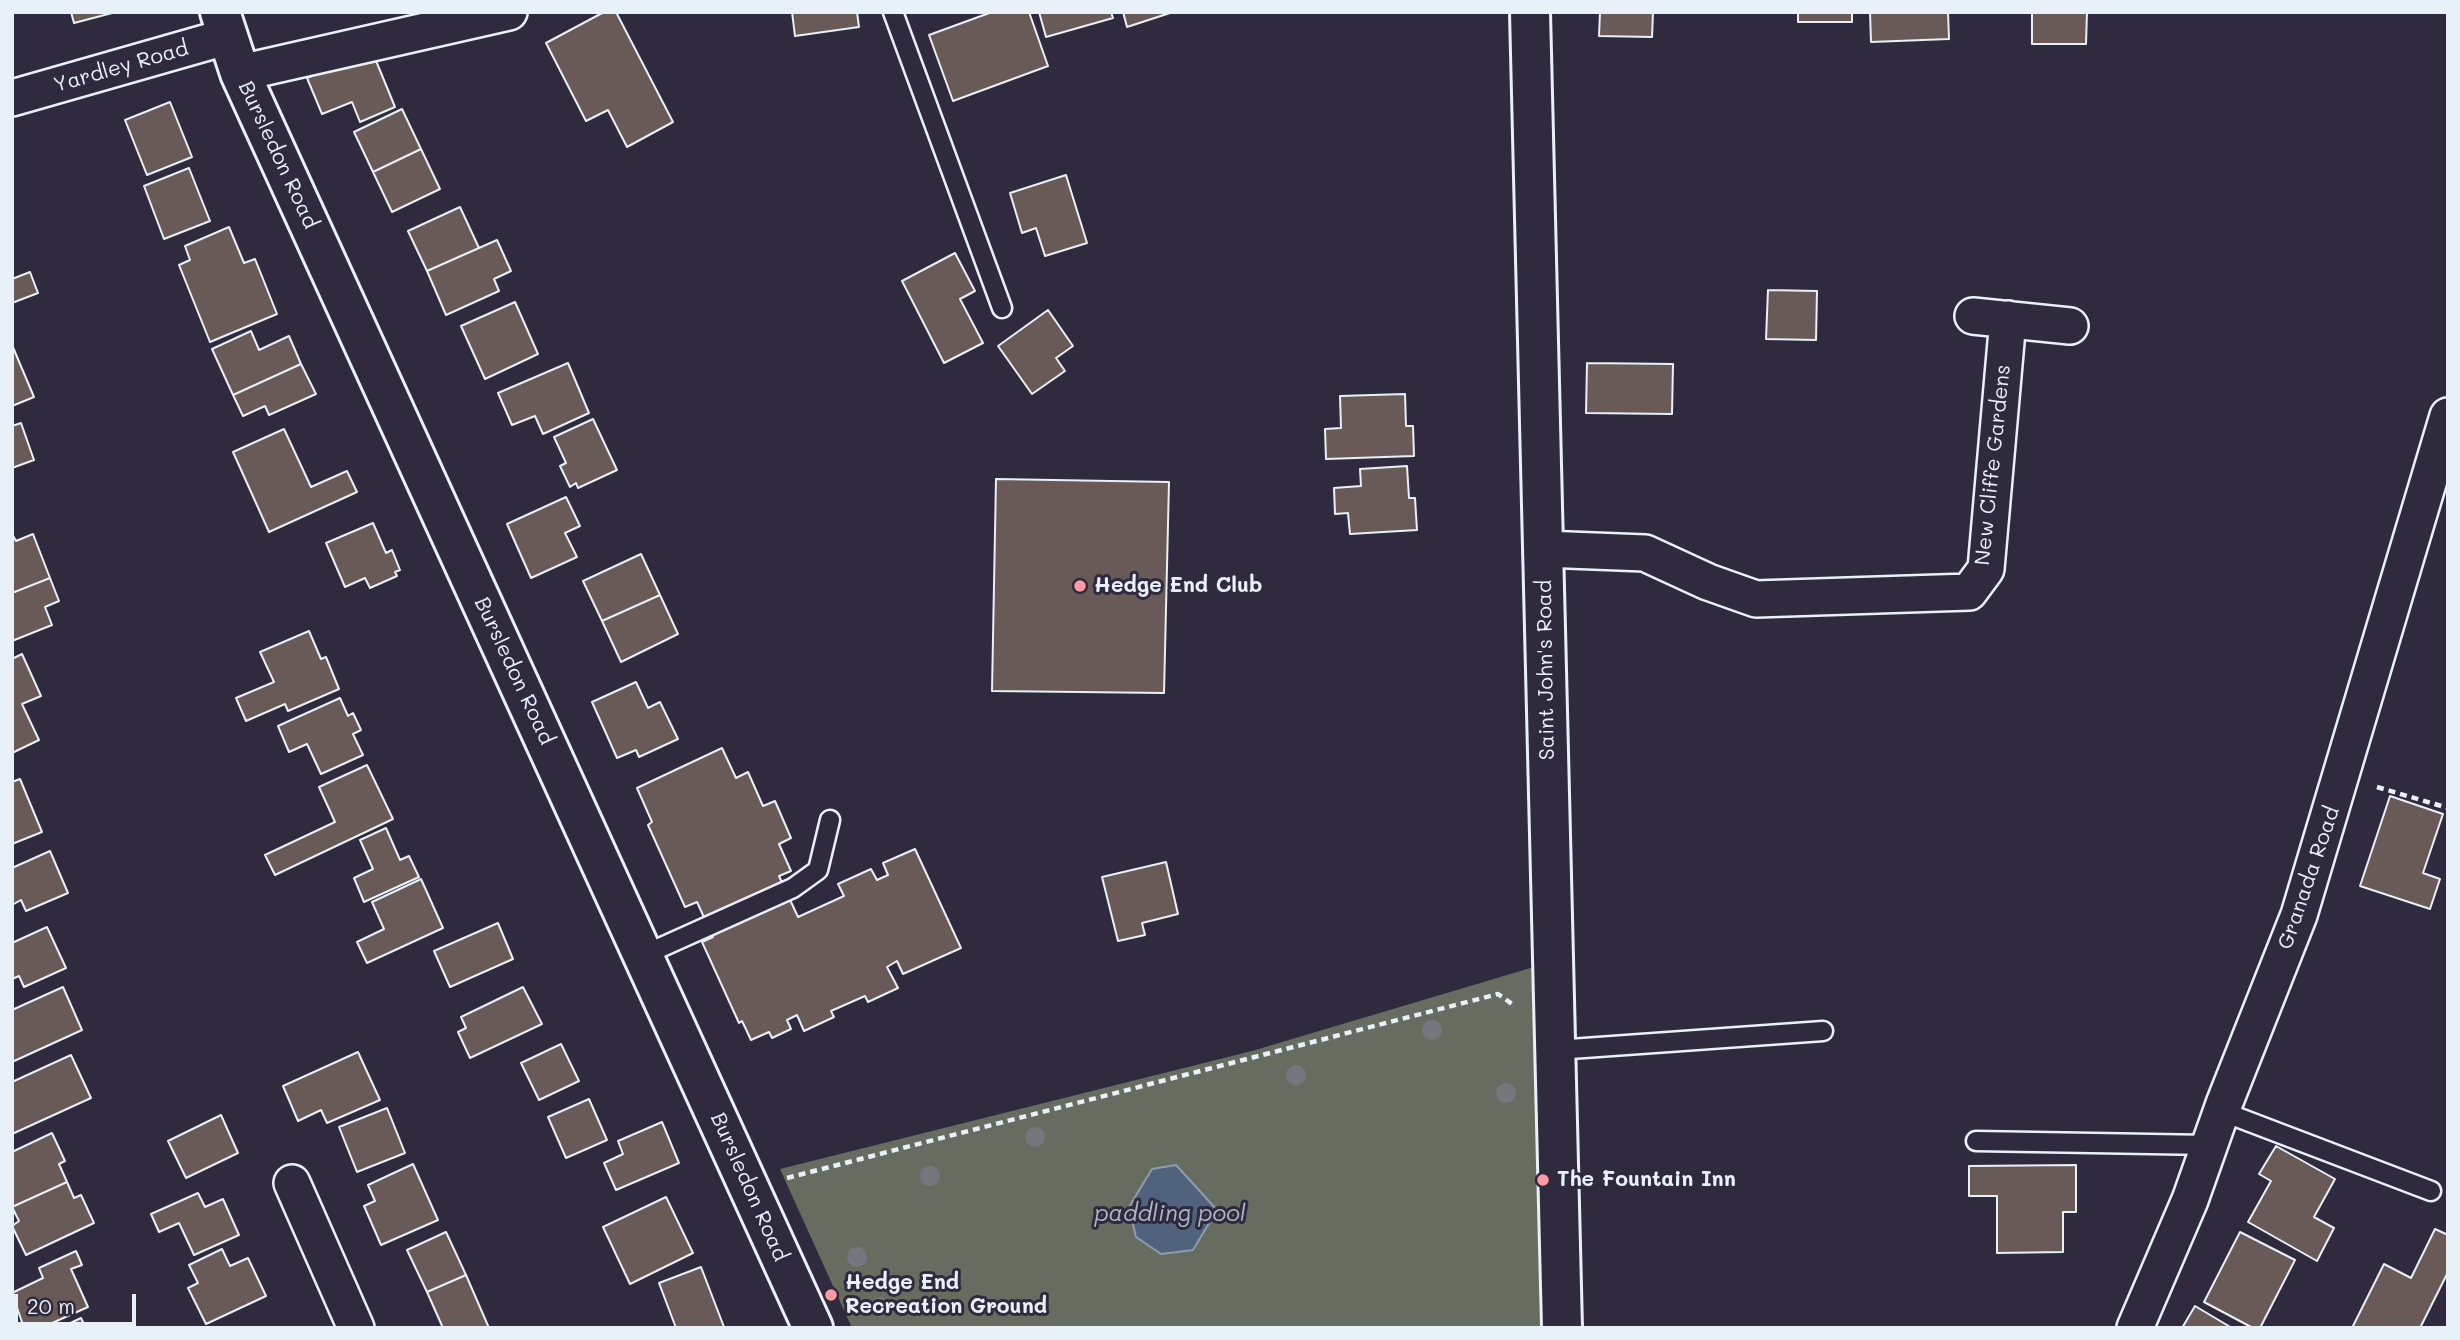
<!DOCTYPE html>
<style>
body{margin:0}
#map{position:relative;width:2460px;height:1340px;overflow:hidden;background:#2f2a3d;font-family:Mali,sans-serif}
canvas{display:block}
.frame{position:absolute;inset:0;border:14px solid #e8f1f8;pointer-events:none}
.scale{position:absolute;left:14px;top:1294px;width:122px;height:32px;box-sizing:border-box;border:4px solid #e8f1f8;border-top:0;padding-left:9px;font-size:21px;line-height:24px;white-space:nowrap;color:#e8f1f8;-webkit-text-stroke:5px #2f2a3d;paint-order:stroke}
</style>
<div id="map">
<canvas width="2460" height="1340"></canvas>
<div class="frame"></div>
<div class="scale">20 m</div>
</div>
<script>
const g = document.querySelector('canvas').getContext('2d');
g.lineJoin = 'round';
function fill(path, color) { g.fillStyle = color; g.fill(path, 'evenodd'); }
const shape = rows => new Path2D(rows.map(r => 'M' + r).join(''));
function strokePath(path, color, width, dash) { g.strokeStyle = color; g.lineWidth = width; g.lineCap = dash ? 'butt' : 'round'; g.setLineDash(dash || []); g.stroke(path); }
function drawText(font, color, halo, rows, align = 'center') {
  g.font = font + ' Mali,sans-serif'; g.lineWidth = 6; g.setLineDash([]); g.textBaseline = 'middle'; g.strokeStyle = halo; g.fillStyle = color; for (const [text, x, y, turn = 0] of rows) {
    g.save(); g.translate(x, y); g.rotate((+turn || 0) * Math.PI / 180); g.textAlign = isNaN(turn) ? turn : align; if (halo) g.strokeText(text, 0, 0); g.fillText(text, 0, 0); g.restore();
  }
}
const green = shape([
 [1534,967,1540,1328,852,1328,780,1169,1252,1051]
]);
const water = shape([
 [1176,1165,1217,1210,1193,1250,1161,1254,1136,1237,1129,1207,1152,1169,1176,1165]
]);
const building = shape([
 [71,12,116,12,74,23,71,12],
 [604,12,616,12,673,122,627,147,608,110,586,121,546,43,604,12],
 [792,12,857,12,859,27,795,36,792,12],
 [992,12,1029,12,1048,66,953,101,929,35,992,12],
 [1039,12,1111,12,1113,18,1046,37,1039,12],
 [1123,12,1173,12,1127,27,1123,12],
 [1600,12,1653,12,1652,37,1599,36,1600,12],
 [1798,12,1852,12,1852,22,1798,22,1798,12],
 [1870,12,1948,12,1949,39,1871,42,1870,12],
 [2032,12,2087,12,2086,44,2032,44,2032,12],
 [372,51,395,107,360,122,352,102,322,114,307,78,372,51],
 [170,102,192,157,147,175,125,120,170,102],
 [402,109,421,149,373,172,354,132,402,109],
 [421,149,440,189,392,212,373,172,421,149],
 [189,168,210,221,164,239,144,186,189,168],
 [1066,175,1087,243,1045,256,1036,228,1022,233,1010,193,1066,175],
 [460,207,479,248,427,271,408,231,460,207],
 [229,227,244,263,255,259,277,314,210,342,179,265,190,260,185,246,229,227],
 [497,240,511,271,494,279,499,291,446,315,427,271,497,240],
 [955,253,975,291,960,299,983,343,944,363,902,281,955,253],
 [30,272,38,293,12,303,12,279,30,272],
 [1768,290,1817,291,1816,340,1766,339,1768,290],
 [515,302,538,354,485,379,461,326,515,302],
 [1048,310,1073,346,1056,358,1065,371,1032,394,998,346,1048,310],
 [251,331,259,350,289,336,301,364,233,395,212,349,251,331],
 [12,345,34,397,12,406,12,345],
 [568,363,589,413,543,434,535,416,512,425,498,393,568,363],
 [1587,363,1673,364,1672,414,1586,413,1587,363],
 [301,364,316,394,269,415,265,406,243,416,233,395,301,364],
 [1405,394,1406,426,1413,426,1414,456,1326,459,1325,429,1341,428,1340,396,1405,394],
 [593,419,617,470,578,488,576,483,570,487,560,466,566,463,554,437,593,419],
 [21,423,34,460,12,468,12,426,21,423],
 [284,429,311,487,347,471,357,492,269,532,233,452,284,429],
 [1407,466,1409,498,1415,498,1417,530,1350,534,1348,513,1335,514,1334,488,1361,486,1360,469,1407,466],
 [996,479,1169,482,1164,693,992,691,996,479],
 [566,497,580,526,565,533,577,557,531,578,507,524,566,497],
 [373,523,386,553,392,550,400,570,395,572,397,576,370,588,365,578,345,587,326,543,373,523],
 [12,534,16,541,33,534,50,578,12,593,12,534],
 [641,554,660,595,602,621,583,581,641,554],
 [50,578,59,601,45,607,52,625,12,641,12,593,50,578],
 [660,595,678,634,621,662,602,621,660,595],
 [309,631,321,659,326,657,339,689,288,711,285,704,246,721,236,698,274,682,260,652,309,631],
 [22,654,41,696,22,704,39,740,12,753,12,659,22,654],
 [636,682,648,708,660,702,678,739,639,757,636,750,617,758,592,702,636,682],
 [340,698,348,716,353,713,361,730,353,734,363,755,321,774,307,744,289,752,278,726,340,698],
 [722,748,736,778,748,772,763,806,775,801,791,838,779,844,791,871,779,876,798,917,844,896,838,884,871,869,877,880,888,875,883,863,915,849,961,948,903,974,897,961,887,967,898,988,868,1002,865,996,831,1011,834,1017,804,1031,797,1015,787,1020,791,1029,772,1038,769,1032,751,1040,742,1021,739,1023,702,942,713,937,697,902,685,907,648,825,652,822,637,788,722,748],
 [367,765,393,819,275,875,265,855,335,822,319,787,367,765],
 [20,779,42,832,12,844,12,782,20,779],
 [2390,796,2443,814,2423,873,2440,879,2430,909,2360,886,2390,796],
 [386,828,400,860,409,856,419,877,364,902,354,878,373,869,360,840,386,828],
 [50,851,68,893,26,911,21,900,12,905,12,868,50,851],
 [1166,862,1178,914,1142,923,1145,935,1118,941,1102,877,1166,862],
 [421,879,443,928,367,963,357,942,384,929,372,902,421,879],
 [498,923,513,959,450,987,434,951,498,923],
 [47,927,66,968,24,987,19,976,12,979,12,943,47,927],
 [63,987,82,1030,12,1062,12,1010,63,987],
 [523,987,542,1024,470,1058,458,1032,466,1028,461,1017,523,987],
 [561,1044,579,1081,539,1100,521,1063,561,1044],
 [358,1052,380,1100,327,1123,321,1110,298,1121,283,1086,358,1052],
 [71,1055,91,1098,12,1134,12,1082,71,1055],
 [589,1099,607,1140,566,1158,548,1117,589,1099],
 [387,1108,405,1153,357,1172,339,1127,387,1108],
 [221,1115,238,1153,186,1178,168,1141,221,1115],
 [662,1122,679,1163,616,1190,604,1163,623,1154,618,1141,662,1122],
 [52,1133,65,1161,59,1164,67,1182,12,1207,12,1152,52,1133],
 [2276,1146,2335,1179,2314,1217,2334,1228,2317,1261,2248,1222,2271,1181,2259,1174,2276,1146],
 [413,1164,438,1220,381,1245,364,1206,375,1201,368,1185,413,1164],
 [2076,1165,2076,1212,2063,1212,2063,1252,1997,1253,1997,1196,1969,1196,1969,1166,2076,1165],
 [67,1182,74,1198,81,1195,94,1223,26,1255,12,1226,19,1221,12,1207,67,1182],
 [198,1193,205,1207,223,1199,239,1235,194,1255,179,1223,159,1232,151,1214,198,1193],
 [666,1197,693,1253,630,1284,603,1227,666,1197],
 [2435,1229,2448,1235,2448,1272,2420,1328,2352,1328,2384,1264,2411,1278,2435,1229],
 [446,1232,466,1275,427,1292,407,1250,446,1232],
 [2240,1232,2295,1260,2260,1328,2253,1328,2204,1302,2240,1232],
 [222,1249,230,1266,248,1258,266,1296,206,1324,188,1288,198,1283,189,1265,222,1249],
 [76,1251,82,1265,71,1269,88,1307,41,1328,24,1328,12,1293,43,1278,39,1268,76,1251],
 [701,1267,724,1327,676,1328,659,1283,701,1267],
 [466,1275,489,1328,443,1328,427,1292,466,1275],
 [2195,1306,2232,1328,2182,1328,2195,1306],
 [81,1318,86,1328,60,1328,81,1318]
]);
const path = shape([
 [2377,787,2448,808],
 [787,1178,1498,994,1515,1006]
]);
const lane = shape([
 [893,12,1002,308],
 [644,955,793,888,818,870,830,820],
 [1556,1050,1823,1031],
 [2221,1111,2431,1191],
 [1976,1141,2209,1145]
]);
const street = shape([
 [240,73,509,12],
 [12,98,229,36],
 [1973,316,2070,326],
 [1543,549,1645,553,1708,582,1756,599,1969,592,1986,569,2008,319],
 [292,1183,356,1328],
 [2135,1328,2190,1200,2224,1104,2299,915,2448,416]
]);
const secondary = shape([
 [220,12,240,73,813,1328],
 [1530,12,1562,1328]
]);
const trees = [
 [1432,1030],
 [1296,1075],
 [1506,1093],
 [1035,1137],
 [930,1176],
 [857,1257],
 [880,1307]
];
const markers = [
 [1080,586,7,"#ff9aa2"],
 [1543,1180,7,"#ff9aa2"],
 [831,1295,7,"#ff9aa2"]
];
const streetNames = [
 ["Yardley Road",121,67,-16],
 ["Bursledon Road",278,155,65],
 ["New Cliffe Gardens",1993,465,-84],
 ["Saint John's Road",1546,670,-91],
 ["Bursledon Road",514,671,65],
 ["Granada Road",2309,878,-71],
 ["Bursledon Road",749,1187,66]
];
const poiNames = [
 ["Hedge End Club",1094,586],
 ["The Fountain Inn",1557,1180],
 ["Hedge End",845,1283],
 ["Recreation Ground",845,1307]
];
const waterNames = [
 ["paddling pool",1170,1214]
];
fill(green, '#666d60');
fill(water, '#51637c');
strokePath(water, '#8d9cae', 2);
fill(building, '#695a57');
strokePath(building, '#e8f1f8', 2);
strokePath(lane, '#e8f1f8', 23);
strokePath(street, '#e8f1f8', 40);
strokePath(secondary, '#e8f1f8', 44);
strokePath(path, '#e8f1f8', 4.5, [7, 5]);
strokePath(lane, '#2f2a3d', 18);
strokePath(street, '#2f2a3d', 35);
strokePath(secondary, '#2f2a3d', 38);
g.fillStyle = '#75777e';
for (const [x, y] of trees) { g.beginPath(); g.arc(x, y, 10, 0, 2 * Math.PI); g.fill(); }
for (const [x, y, r, color] of markers) { const dot = new Path2D(); dot.arc(x, y, r, 0, 2 * Math.PI); g.fillStyle = color; g.fill(dot); strokePath(dot, '#2f2a3d', 2.5); }
drawText('21px', '#e8f1f8', '#2f2a3d', streetNames);
drawText('bold 21px', '#e8f1f8', '#2f2a3d', poiNames, 'left');
drawText('italic 23px', '#acb8c6', '#2f2a3d', waterNames);
</script>
